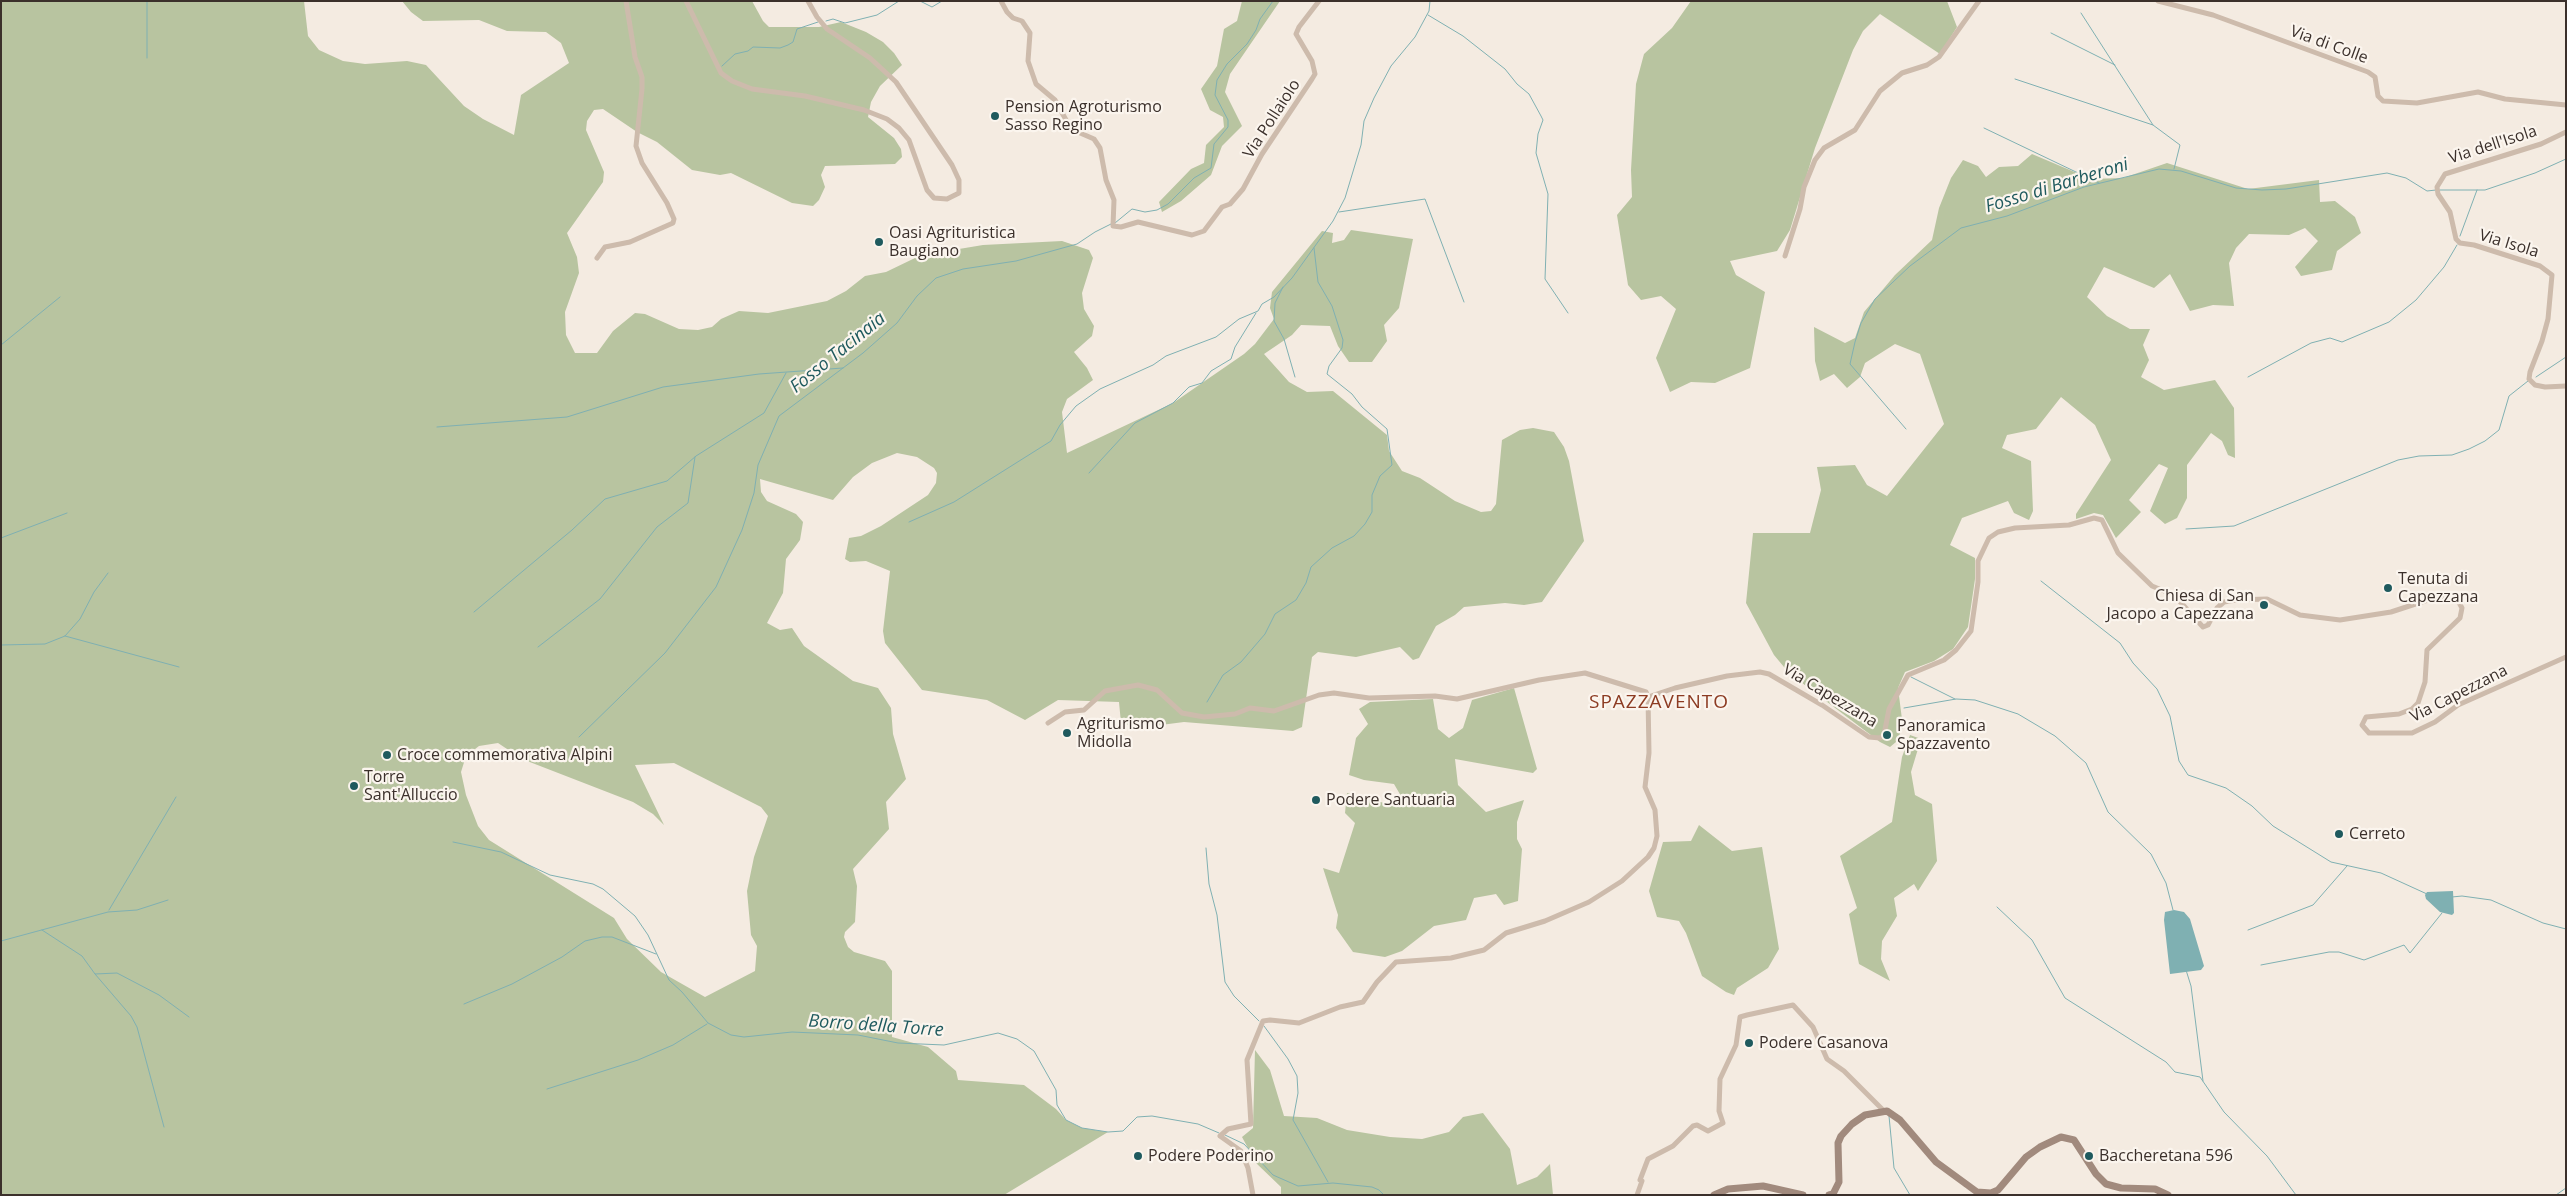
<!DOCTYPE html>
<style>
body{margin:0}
#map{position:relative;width:2567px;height:1196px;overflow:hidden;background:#f4ebe1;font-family:"Open Sans",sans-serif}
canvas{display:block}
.frame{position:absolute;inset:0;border:2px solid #3b302b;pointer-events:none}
</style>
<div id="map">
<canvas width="2567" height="1196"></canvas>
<div class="frame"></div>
</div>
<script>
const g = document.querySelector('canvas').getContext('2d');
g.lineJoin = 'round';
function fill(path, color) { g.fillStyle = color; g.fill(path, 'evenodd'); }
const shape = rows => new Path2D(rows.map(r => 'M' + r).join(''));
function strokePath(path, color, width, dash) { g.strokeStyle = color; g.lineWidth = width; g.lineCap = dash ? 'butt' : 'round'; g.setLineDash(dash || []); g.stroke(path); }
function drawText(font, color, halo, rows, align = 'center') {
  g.font = font + ' "Open Sans",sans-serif'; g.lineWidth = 4.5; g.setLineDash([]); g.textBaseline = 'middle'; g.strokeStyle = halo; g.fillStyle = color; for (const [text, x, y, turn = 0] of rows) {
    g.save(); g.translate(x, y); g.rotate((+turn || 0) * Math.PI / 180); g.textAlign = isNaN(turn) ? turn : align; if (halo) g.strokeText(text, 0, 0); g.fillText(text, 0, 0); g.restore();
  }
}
const green = shape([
 [1,1,304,1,308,36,319,50,343,61,365,64,407,61,426,65,464,106,483,119,514,135,521,95,569,63,561,43,546,32,507,31,479,20,423,21,411,12,402,1,752,1,763,21,769,27,819,27,841,22,866,32,883,42,894,53,902,65,880,86,871,102,868,117,894,138,901,149,902,157,895,164,825,166,821,175,825,187,819,200,813,206,792,203,731,173,720,175,692,170,657,142,637,132,603,109,594,110,587,121,586,130,604,172,603,182,567,233,577,257,579,273,565,312,566,335,575,353,597,353,613,331,635,313,645,314,679,329,698,330,712,327,721,319,739,311,768,313,827,301,846,291,865,276,886,272,915,258,929,254,983,245,1062,241,1089,250,1093,258,1082,293,1084,309,1094,326,1092,336,1074,352,1087,368,1093,380,1067,399,1062,412,1067,453,1173,403,1244,354,1255,344,1274,319,1270,308,1272,292,1322,231,1333,233,1332,243,1344,240,1351,230,1413,239,1399,308,1384,325,1387,341,1372,362,1349,362,1338,346,1330,326,1301,325,1292,335,1264,354,1289,382,1307,392,1333,391,1387,435,1389,451,1402,471,1420,478,1455,501,1481,512,1491,511,1496,504,1502,440,1520,430,1533,428,1554,432,1564,447,1569,461,1584,541,1542,602,1524,605,1505,603,1464,607,1455,615,1436,626,1419,658,1413,660,1400,647,1356,657,1318,652,1312,657,1302,727,1293,731,1184,722,1153,726,1133,726,1121,723,1119,702,1058,700,1025,720,987,700,922,690,885,643,883,631,890,571,866,561,850,562,845,559,849,538,861,536,881,526,928,495,936,483,937,473,934,468,917,457,897,453,872,463,853,477,833,500,760,479,761,492,767,501,796,514,803,522,800,540,786,559,783,593,767,623,780,630,792,628,804,646,853,681,878,688,891,708,893,734,906,779,886,802,889,829,853,869,857,886,855,922,845,932,844,937,848,947,854,952,885,961,892,971,892,1037,928,1047,956,1071,958,1080,1024,1085,1056,1109,1066,1120,1082,1128,1108,1132,1004,1195,1,1195],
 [498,743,522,759,633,802,653,814,664,825,635,765,674,763,761,807,768,816,754,857,747,891,751,935,757,946,755,971,705,997,661,972,627,939,614,918,489,840,478,826,466,795,461,772,466,756,479,746],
 [1242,1,1280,1,1230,74,1225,92,1242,126,1222,146,1211,175,1181,201,1162,212,1159,202,1191,169,1204,163,1206,145,1224,127,1223,117,1210,110,1201,89,1217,66,1224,29,1237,21],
 [1691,1,1947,1,1957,27,1940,54,1880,14,1863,31,1853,50,1815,148,1790,230,1777,251,1730,261,1736,275,1765,292,1750,368,1715,383,1691,382,1670,392,1656,358,1676,309,1661,296,1641,300,1628,285,1617,215,1632,197,1631,170,1636,84,1644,54,1672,28],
 [2032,154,2091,179,2123,178,2167,163,2248,189,2319,180,2320,202,2335,201,2355,217,2361,233,2337,251,2332,270,2301,276,2295,267,2318,241,2305,228,2289,235,2249,234,2236,248,2229,263,2234,306,2213,305,2190,311,2170,274,2154,288,2104,267,2087,297,2107,316,2130,329,2150,329,2143,345,2149,360,2141,377,2164,390,2215,380,2234,408,2235,458,2228,455,2222,441,2211,433,2187,465,2187,498,2177,518,2165,524,2150,511,2168,468,2159,464,2129,500,2141,512,2116,538,2103,515,2094,513,2076,519,2076,514,2111,460,2095,425,2061,397,2036,429,2007,435,2002,448,2031,461,2033,511,2029,520,2014,513,2008,501,1962,518,1950,545,1975,558,1975,579,1968,627,1953,649,1934,661,1905,672,1898,688,1903,727,1896,742,1890,747,1880,742,1789,673,1774,655,1746,603,1753,533,1810,533,1821,490,1817,467,1855,465,1867,485,1887,496,1944,424,1920,354,1895,344,1865,363,1860,377,1847,388,1834,374,1820,381,1815,361,1814,327,1845,343,1855,338,1864,312,1895,275,1932,240,1939,208,1951,178,1963,160,1978,166,1986,177,1999,167,2018,166],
 [1514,688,1537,769,1533,773,1455,759,1458,785,1486,812,1524,800,1517,822,1517,839,1522,849,1518,901,1504,905,1496,894,1474,898,1466,920,1434,926,1402,951,1385,957,1353,952,1336,928,1338,915,1323,868,1339,873,1355,823,1345,813,1347,793,1388,804,1401,796,1394,784,1364,780,1349,775,1356,738,1368,724,1359,709,1370,702,1433,699,1438,729,1449,738,1463,728,1472,700],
 [1910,735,1921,739,1911,772,1915,795,1932,804,1937,861,1918,891,1914,884,1894,898,1897,916,1882,941,1881,959,1890,981,1859,964,1849,914,1857,908,1840,856,1892,822,1902,757],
 [1699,825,1732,851,1762,847,1779,949,1768,968,1737,988,1734,995,1726,992,1702,976,1686,933,1679,921,1657,917,1649,891,1663,842,1691,841],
 [1255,1050,1270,1070,1284,1116,1317,1118,1347,1130,1390,1137,1422,1139,1449,1132,1463,1117,1483,1113,1510,1149,1517,1185,1537,1177,1550,1164,1553,1195,1281,1195,1281,1187,1256,1163,1242,1137,1253,1128]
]);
const water = shape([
 [2453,891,2454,913,2452,915,2440,912,2426,899,2425,895,2427,892],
 [2174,910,2184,912,2190,919,2204,966,2201,970,2170,974,2164,920,2165,912]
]);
const stream = shape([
 [147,1,147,58],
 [920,1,932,7,942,1],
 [2081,13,2153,125],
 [1428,15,1463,36,1505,69,1517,84,1529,94,1541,116,1543,120,1538,134,1536,153,1548,194,1545,279,1568,313],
 [826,21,833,19,845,23,877,15,899,1],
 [2051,33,2115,65],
 [722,66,735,54,748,51,753,47,780,48,788,45,793,42,797,29,818,22],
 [2015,79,2153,125,2180,145,2174,169],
 [1984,128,2099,183],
 [2440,190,2485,190,2535,173,2566,159],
 [1339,212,1425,199,1464,302],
 [1115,223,1132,209,1145,212,1157,210,1168,204,1194,178,1211,168,1214,144,1228,127,1228,120,1215,95,1217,80,1227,64,1247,44,1256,30,1260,19,1273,1],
 [2460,236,2477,190],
 [1283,287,1275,303,1274,321,1284,339,1295,377],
 [1,345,60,297],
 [2248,377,2311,343,2330,338,2342,342,2389,322,2416,300,2444,267,2457,245],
 [2536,377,2566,357],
 [437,427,567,417,663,387,759,374,843,368],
 [1906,429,1850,364,1855,342,1861,323,1875,299,1910,266,1961,228,2007,216,2084,187,2159,169,2181,171,2236,188,2262,190,2286,189,2387,173,2406,178,2427,191,2436,190],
 [1089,473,1135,423,1173,403,1189,387,1202,383,1211,371,1231,359,1235,347,1256,313],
 [909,522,954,502,1051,441,1060,425,1076,406,1100,389,1153,365,1166,356,1216,337,1239,319,1258,311,1262,304,1274,297,1292,278,1333,221,1345,198,1361,145,1364,121,1374,98,1391,66,1415,37,1429,11,1430,1],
 [2186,529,2234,526,2398,460,2419,456,2452,455,2469,449,2485,441,2499,430,2509,396,2528,381],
 [1,538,67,513],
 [2041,581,2120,643,2133,663,2157,689,2170,716,2179,761,2188,775,2226,788,2252,806,2273,826,2331,862,2381,873,2427,894],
 [474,612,572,530,605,499,667,481,696,456,764,413,786,373],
 [65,636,179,667],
 [1,645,45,644,65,636,80,619,94,592,108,573],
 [538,647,600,599,657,527,688,503,695,457],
 [1911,677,1955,699],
 [1207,702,1223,675,1241,662,1265,634,1275,614,1296,600,1306,583,1311,567,1332,548,1354,536,1365,524,1372,512,1372,495,1380,476,1392,465,1387,429,1362,407,1352,394,1327,374,1329,366,1342,348,1343,340,1332,306,1318,282,1314,248],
 [1904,708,1956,699,1975,700,2018,714,2055,736,2086,763,2108,812,2151,854,2166,883,2173,910],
 [579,737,665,653,716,587,742,530,754,493,758,465,779,416,863,353,897,323,917,296,936,278,963,269,1016,261,1077,244,1095,232,1111,224],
 [453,842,501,852,550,875,593,884,603,889,635,916,648,935,669,980,682,992,708,1023,731,1035,744,1037,792,1032,858,1035,898,1043,944,1045,998,1033,1017,1039,1034,1051,1056,1090,1057,1105,1066,1120,1082,1128,1108,1132,1123,1131,1137,1117,1152,1116,1198,1124,1219,1133],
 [1206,848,1209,884,1217,915,1225,982,1234,996,1259,1021],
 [2452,897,2462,896,2491,900,2543,923,2566,929],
 [1997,907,2032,940,2065,998,2166,1062,2175,1072,2200,1077,2224,1112,2267,1156,2296,1195],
 [109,910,176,797],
 [42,930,82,956,95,974,117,973,159,995,189,1017],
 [2248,930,2313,905,2347,866],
 [1,941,108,912,137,910,168,900],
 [2261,965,2329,952,2339,952,2364,960,2404,945,2410,953,2442,913],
 [2186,970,2191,986,2203,1081],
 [95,974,131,1016,137,1027,164,1127],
 [464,1004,512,984,562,957,585,941,602,937,612,937,656,954],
 [1264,1026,1288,1059,1297,1076,1298,1093,1293,1120,1328,1182],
 [547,1089,638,1060,673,1045,707,1024],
 [1889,1116,1894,1168,1910,1195],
 [1225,1135,1244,1144,1273,1175,1298,1186,1333,1183,1372,1187,1379,1190,1384,1195],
 [2556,1195,2566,1188]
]);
const street = shape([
 [686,1,721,73,732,81,752,89,805,96,864,110,887,119,899,128,909,140,927,190,934,198,947,199,959,193,959,180,952,165,896,82,870,58,827,29,817,17,808,1],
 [1001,1,1007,12,1013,18,1022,21,1030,33,1028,61,1036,84,1055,100,1071,129,1094,139,1100,148,1106,180,1114,200,1113,226,1121,227,1138,222,1192,235,1204,231,1222,207,1230,204,1243,189,1262,154,1312,79,1315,74,1312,61,1296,34,1299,27,1319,1],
 [2158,1,2213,15,2368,72,2375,77,2378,96,2383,101,2417,103,2478,92,2505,99,2566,105],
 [2566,132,2541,144,2445,174,2437,187,2438,194,2450,212,2456,239,2460,243,2474,245,2540,266,2552,275,2548,319,2542,341,2530,372,2529,379,2535,385,2545,387,2566,386],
 [1785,256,1800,209,1804,187,1815,160,1824,148,1855,130,1880,91,1902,73,1927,65,1939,57,1979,1],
 [597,258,605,247,630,242,673,223,674,219,667,203,642,163,636,146,642,89,642,77,635,57,626,1],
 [1648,697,1675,688,1727,676,1760,672,1769,674,1822,705,1869,737,1880,738,1884,735,1889,709,1908,675,1944,660,1956,650,1971,631,1978,582,1978,561,1989,538,1998,532,2015,528,2069,525,2094,518,2102,520,2118,553,2152,586,2174,595,2203,627,2208,625,2217,608,2224,602,2236,600,2267,599,2300,615,2340,620,2391,612,2440,596,2457,599,2462,608,2460,618,2427,650,2425,682,2418,703,2412,709,2399,714,2366,717,2362,725,2369,733,2412,733,2435,722,2458,705,2566,657],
 [1048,723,1065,712,1084,710,1105,691,1138,685,1157,690,1182,713,1204,717,1235,714,1250,708,1274,711,1319,695,1334,693,1369,698,1435,696,1457,699,1539,680,1585,673,1646,692,1648,697,1649,753,1645,787,1655,810,1657,836,1654,848,1648,857,1622,881,1589,902,1545,921,1506,933,1484,950,1451,958,1396,962,1377,982,1363,1002,1340,1007,1299,1023,1270,1020,1263,1021,1247,1060,1251,1124,1228,1129,1220,1136,1241,1151,1248,1168,1253,1195],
 [1637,1195,1642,1181,1640,1180,1648,1159,1673,1146,1693,1126,1697,1125,1708,1131,1723,1123,1719,1111,1720,1079,1736,1045,1740,1017,1747,1015,1793,1005,1813,1027,1827,1059,1844,1071,1884,1111]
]);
const secondary = shape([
 [1714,1195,1728,1189,1763,1186,1803,1195],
 [1829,1195,1833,1194,1839,1182,1838,1143,1841,1136,1852,1124,1865,1115,1887,1111,1900,1120,1936,1162,1977,1192,1991,1193,1998,1190,2026,1157,2040,1147,2061,1137,2074,1140,2096,1174,2106,1184,2121,1188,2155,1189,2168,1195]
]);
const markers = [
 [995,116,5,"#1f5a5e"],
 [879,242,5,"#1f5a5e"],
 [2388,588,5,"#1f5a5e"],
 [2264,605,5,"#1f5a5e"],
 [1067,733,5,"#1f5a5e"],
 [1887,735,5,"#1f5a5e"],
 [387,755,5,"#1f5a5e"],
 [354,786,5,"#1f5a5e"],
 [1316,800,5,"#1f5a5e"],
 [2339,834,5,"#1f5a5e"],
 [1749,1043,5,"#1f5a5e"],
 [1138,1156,5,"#1f5a5e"],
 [2089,1156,5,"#1f5a5e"]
];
const streetNames = [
 ["Via di Colle",2329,45,20],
 ["Via Pollaiolo",1272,119,-57],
 ["Via dell'Isola",2493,145,-18],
 ["Via Isola",2509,244,17],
 ["Via Capezzana",2459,694,-27],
 ["Via Capezzana",1830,696,31]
];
const poiNames = [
 ["Pension Agroturismo",1005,107],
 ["Sasso Regino",1005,125],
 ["Oasi Agrituristica",889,233],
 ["Baugiano",889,251],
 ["Tenuta di",2398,579],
 ["Capezzana",2398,597],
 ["Chiesa di San",2254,596,"right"],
 ["Jacopo a Capezzana",2254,614,"right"],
 ["Agriturismo",1077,724],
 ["Midolla",1077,742],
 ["Panoramica",1897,726],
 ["Spazzavento",1897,744],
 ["Croce commemorativa Alpini",397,755],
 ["Torre",364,777],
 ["Sant'Alluccio",364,795],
 ["Podere Santuaria",1326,800],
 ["Cerreto",2349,834],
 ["Podere Casanova",1759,1043],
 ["Podere Poderino",1148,1156],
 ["Baccheretana 596",2099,1156]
];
const waterNames = [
 ["Fosso di Barberoni",2057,186,-17],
 ["Fosso Tacinaia",838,353,-39],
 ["Borro della Torre",876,1026,4]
];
const quarterNames = [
 ["SPAZZAVENTO",1659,703]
];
fill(green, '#b8c4a0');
fill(water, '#7fb0b2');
strokePath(stream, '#7fb0b2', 1);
strokePath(street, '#cdbbac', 5);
strokePath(secondary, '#a18a7d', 7);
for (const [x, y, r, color] of markers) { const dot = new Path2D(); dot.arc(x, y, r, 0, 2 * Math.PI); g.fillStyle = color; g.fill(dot); strokePath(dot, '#fbf5ee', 2); }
drawText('16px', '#3b302b', '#fbf5ee', streetNames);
drawText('16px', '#3b302b', '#fbf5ee', poiNames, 'left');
drawText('italic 18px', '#1f5a5e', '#fbf5ee', waterNames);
g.letterSpacing = '1px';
drawText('19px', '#8c3b22', '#fbf5ee', quarterNames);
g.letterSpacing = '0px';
</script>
